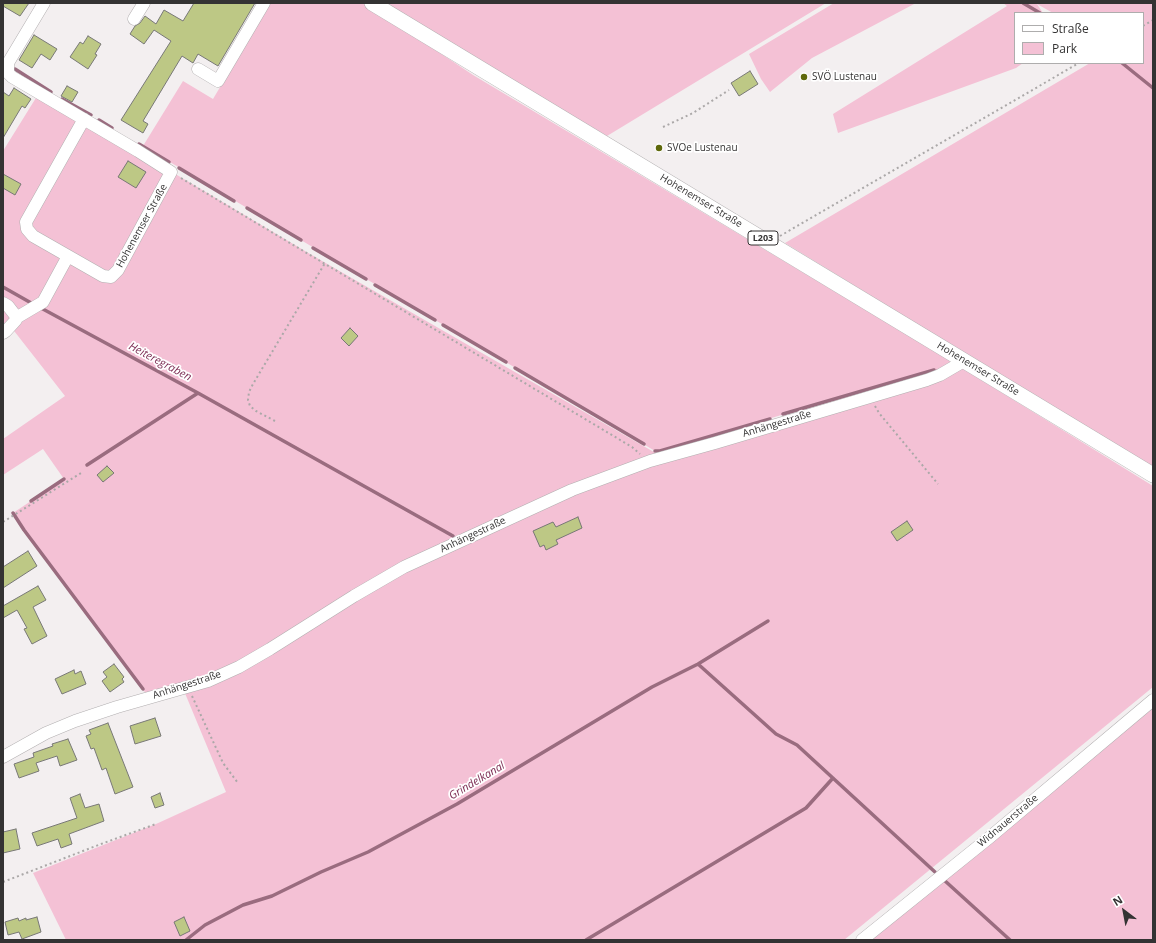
<!DOCTYPE html>
<meta charset="utf-8">
<style>
body{margin:0}
#map{position:relative;width:1156px;height:943px;overflow:hidden;background:#f3eff0;font-family:"Open Sans",sans-serif}
canvas{display:block}
.frame{position:absolute;inset:0;border:4px solid #343333;pointer-events:none}
.legend{position:absolute;left:1014px;top:12px;width:130px;height:52px;box-sizing:border-box;background:#fff;border:1px solid #aeadad;margin:0;padding:5px 7px;list-style:none;font-size:12px;color:#343333}
.legend li{display:flex;align-items:center;gap:8px;height:20px}
.legend b{width:20px;border:1px solid #aeadad}
.north{position:absolute;left:1104px;top:891px;width:40px;height:40px;-webkit-text-stroke:3px #fff;paint-order:stroke;rotate:328deg;font-size:11px;font-weight:700;line-height:16px;text-align:center;color:#343333}
.north::after{content:'';display:block;margin:auto;width:14px;height:18px;background:#343333;clip-path:polygon(50% 0,100% 100%,50% 72%,0 100%)}
</style>
<div id="map">
<canvas width="1156" height="943"></canvas>
<div class="frame"></div>
<ul class="legend">
<li><b style="height:5px;background:#fff"></b>Straße</li>
<li><b style="height:11px;background:#f4c1d5"></b>Park</li>
</ul>
<div class="north">N</div>
</div>
<script>
const g = document.querySelector('canvas').getContext('2d');
g.lineJoin = 'round';
function fill(path, color) { g.fillStyle = color; g.fill(path, 'evenodd'); }
const shape = rows => new Path2D(rows.map(r => 'M' + r).join(''));
function strokePath(path, color, width, dash) { g.strokeStyle = color; g.lineWidth = width; g.lineCap = dash ? 'butt' : 'round'; g.setLineDash(dash || []); g.stroke(path); }
function drawText(font, color, halo, rows, align = 'center') {
  g.font = font + ' "Open Sans",sans-serif'; g.lineWidth = 3.5; g.setLineDash([]); g.textBaseline = 'middle'; g.strokeStyle = halo; g.fillStyle = color; for (const [text, x, y, turn = 0] of rows) {
    g.save(); g.translate(x, y); g.rotate((+turn || 0) * Math.PI / 180); g.textAlign = isNaN(turn) ? turn : align; if (halo) g.strokeText(text, 0, 0); g.fillText(text, 0, 0); g.restore();
  }
}
const green = shape([
 [270,3,365,3,473,75,936,352,1153,486,1153,687,844,940,66,940,33,873,156,824,226,792,182,686,146,695,143,688,24,530,13,513,64,479,43,449,3,475,3,439,65,396,11,327,3,332,3,151,39,93,310,254,666,459,833,409,832,400,660,451,655,451,143,146,183,81,213,99],
 [377,493,456,537,453,536],
 [378,3,826,3,607,136],
 [834,3,916,3,812,58,770,92,761,79,749,54],
 [1003,3,1153,3,1153,469,785,243,1090,63,1143,63,1143,13,1053,13,1037,4,1043,13,1015,13,1015,63,1023,63,1016,68,838,133,833,114,1007,6],
 [1153,708,1153,940,869,940]
]);
const stream = shape([
 [1023,3,1040,13],
 [1122,63,1153,88],
 [15,69,51,92],
 [62,99,91,115],
 [99,120,112,128],
 [139,144,169,162],
 [179,168,234,201],
 [247,208,301,240],
 [313,248,366,279],
 [375,285,435,320],
 [3,287,33,304],
 [41,308,198,393,87,465],
 [443,325,506,362],
 [515,368,644,444],
 [198,393,453,536],
 [783,414,934,370],
 [655,451,660,451,770,419],
 [31,501,64,479],
 [13,513,24,530,143,689],
 [698,664,776,734,797,745,935,872],
 [944,880,1010,940],
 [186,940,205,925,243,905,272,896,321,872,368,852,457,804,652,687,698,664,768,621],
 [586,940,806,808,833,778]
]);
const building = shape([
 [3,3,29,3,20,16,3,6,3,3],
 [194,3,255,3,218,66,198,54,193,63,182,56,143,121,148,124,143,133,121,120,171,41,154,30,144,44,130,34,135,26,140,23,145,16,156,24,164,10,183,21,194,3],
 [34,35,57,49,50,60,41,54,32,68,19,60,34,35],
 [88,36,101,44,95,54,97,55,88,69,70,57,80,42,83,44,88,36],
 [750,71,758,84,739,96,731,83,750,71],
 [67,86,78,92,72,102,61,96,67,86],
 [14,88,31,99,25,108,22,106,3,138,3,92,9,96,14,88],
 [128,161,146,172,136,188,118,177,128,161],
 [3,174,21,184,15,195,3,188,3,174],
 [350,328,358,336,349,346,341,338,350,328],
 [107,466,114,473,103,482,97,475,107,466],
 [578,517,582,528,556,540,558,544,546,550,544,545,540,547,533,531,553,522,556,527,578,517],
 [907,521,913,530,897,541,891,532,907,521],
 [28,551,37,566,3,588,3,567,28,551],
 [38,586,46,600,33,607,47,636,32,644,24,629,27,628,17,610,3,618,3,606,38,586],
 [114,664,124,677,122,679,124,682,110,692,102,681,107,677,103,672,114,664],
 [74,670,75,674,81,671,86,684,62,694,55,679,74,670],
 [155,718,161,736,135,744,130,726,155,718],
 [108,723,133,787,115,794,106,768,102,770,94,748,91,749,86,736,91,734,89,730,108,723],
 [68,739,77,760,60,766,57,756,36,763,39,771,19,778,14,764,34,757,33,753,53,746,52,744,68,739],
 [160,793,164,805,155,808,151,797,160,793],
 [80,794,85,808,99,804,104,821,69,834,72,844,61,848,58,839,37,846,32,833,77,818,70,798,80,794],
 [16,829,20,849,3,853,3,832,16,829],
 [37,917,41,932,22,939,19,932,8,935,5,922,18,918,19,921,26,918,26,920,37,917],
 [184,917,190,931,180,936,174,922,184,917]
]);
const path = shape([
 [1143,26,1153,20],
 [663,127,693,113,729,90],
 [181,178,632,447,640,454],
 [780,236,1079,63],
 [875,406,879,413,938,484],
 [275,421,256,411,250,406,248,400,249,392,253,384,325,263],
 [3,522,81,473],
 [192,696,223,763,238,783],
 [3,882,101,844,156,824]
]);
const minor = shape([
 [44,3,8,63,8,73,12,77,138,151,171,172,118,270,111,277,103,276,33,236,27,229,26,222,84,119],
 [134,19,144,3],
 [198,69,218,81,264,3],
 [3,303,8,306,15,315,16,320,6,331,3,333],
 [16,318,43,302,68,256],
 [3,757,46,733,75,721,117,707,208,681,239,667,270,649,354,596,404,567,572,490,650,461,715,443,927,380,940,375,964,361],
 [862,940,990,837,1153,700]
]);
const major = shape([
 [372,3,1153,475]
]);
const markers = [
 [804,77,4,"#5e680b"],
 [659,148,4,"#5e680b"]
];
const shields = [
 [763,238,30]
];
const shieldNames = [
 ["L203",763,238]
];
const poiNames = [
 ["SVÖ Lustenau",812,77],
 ["SVOe Lustenau",667,148]
];
const streetNames = [
 ["Hohenemser Straße",701,201,31],
 ["Hohenemser Straße",142,226,-61],
 ["Hohenemser Straße",978,369,31],
 ["Anhängestraße",777,424,-17],
 ["Anhängestraße",473,535,-25],
 ["Anhängestraße",187,685,-18],
 ["Widnauerstraße",1008,821,-40]
];
const waterNames = [
 ["Heiteregraben",160,362,28],
 ["Grindelkanal",477,781,-31]
];
fill(green, '#f4c1d5');
strokePath(stream, '#9a6c7f', 3.5);
fill(building, '#bdc885');
strokePath(building, '#787876', 1);
strokePath(minor, '#b2afb0', 13);
strokePath(major, '#b2afb0', 16);
strokePath(path, '#aba8a8', 2, [2, 3]);
strokePath(minor, '#fff', 12);
strokePath(major, '#fff', 15);
for (const [x, y, r, color] of markers) { const dot = new Path2D(); dot.arc(x, y, r, 0, 2 * Math.PI); g.fillStyle = color; g.fill(dot); strokePath(dot, '#fff', 1.5); }
for (const [x, y, w] of shields) { const box = new Path2D(); box.roundRect(x - w / 2, y - 7, w, 14, 3); g.fillStyle = '#fff'; g.fill(box); strokePath(box, '#343333', 1); }
drawText('bold 9px', '#343333', null, shieldNames);
drawText('10px', '#343333', '#fff', poiNames, 'left');
drawText('10px', '#343333', '#fff', streetNames);
drawText('italic 11px', '#7c2c53', '#fff', waterNames);
</script>
